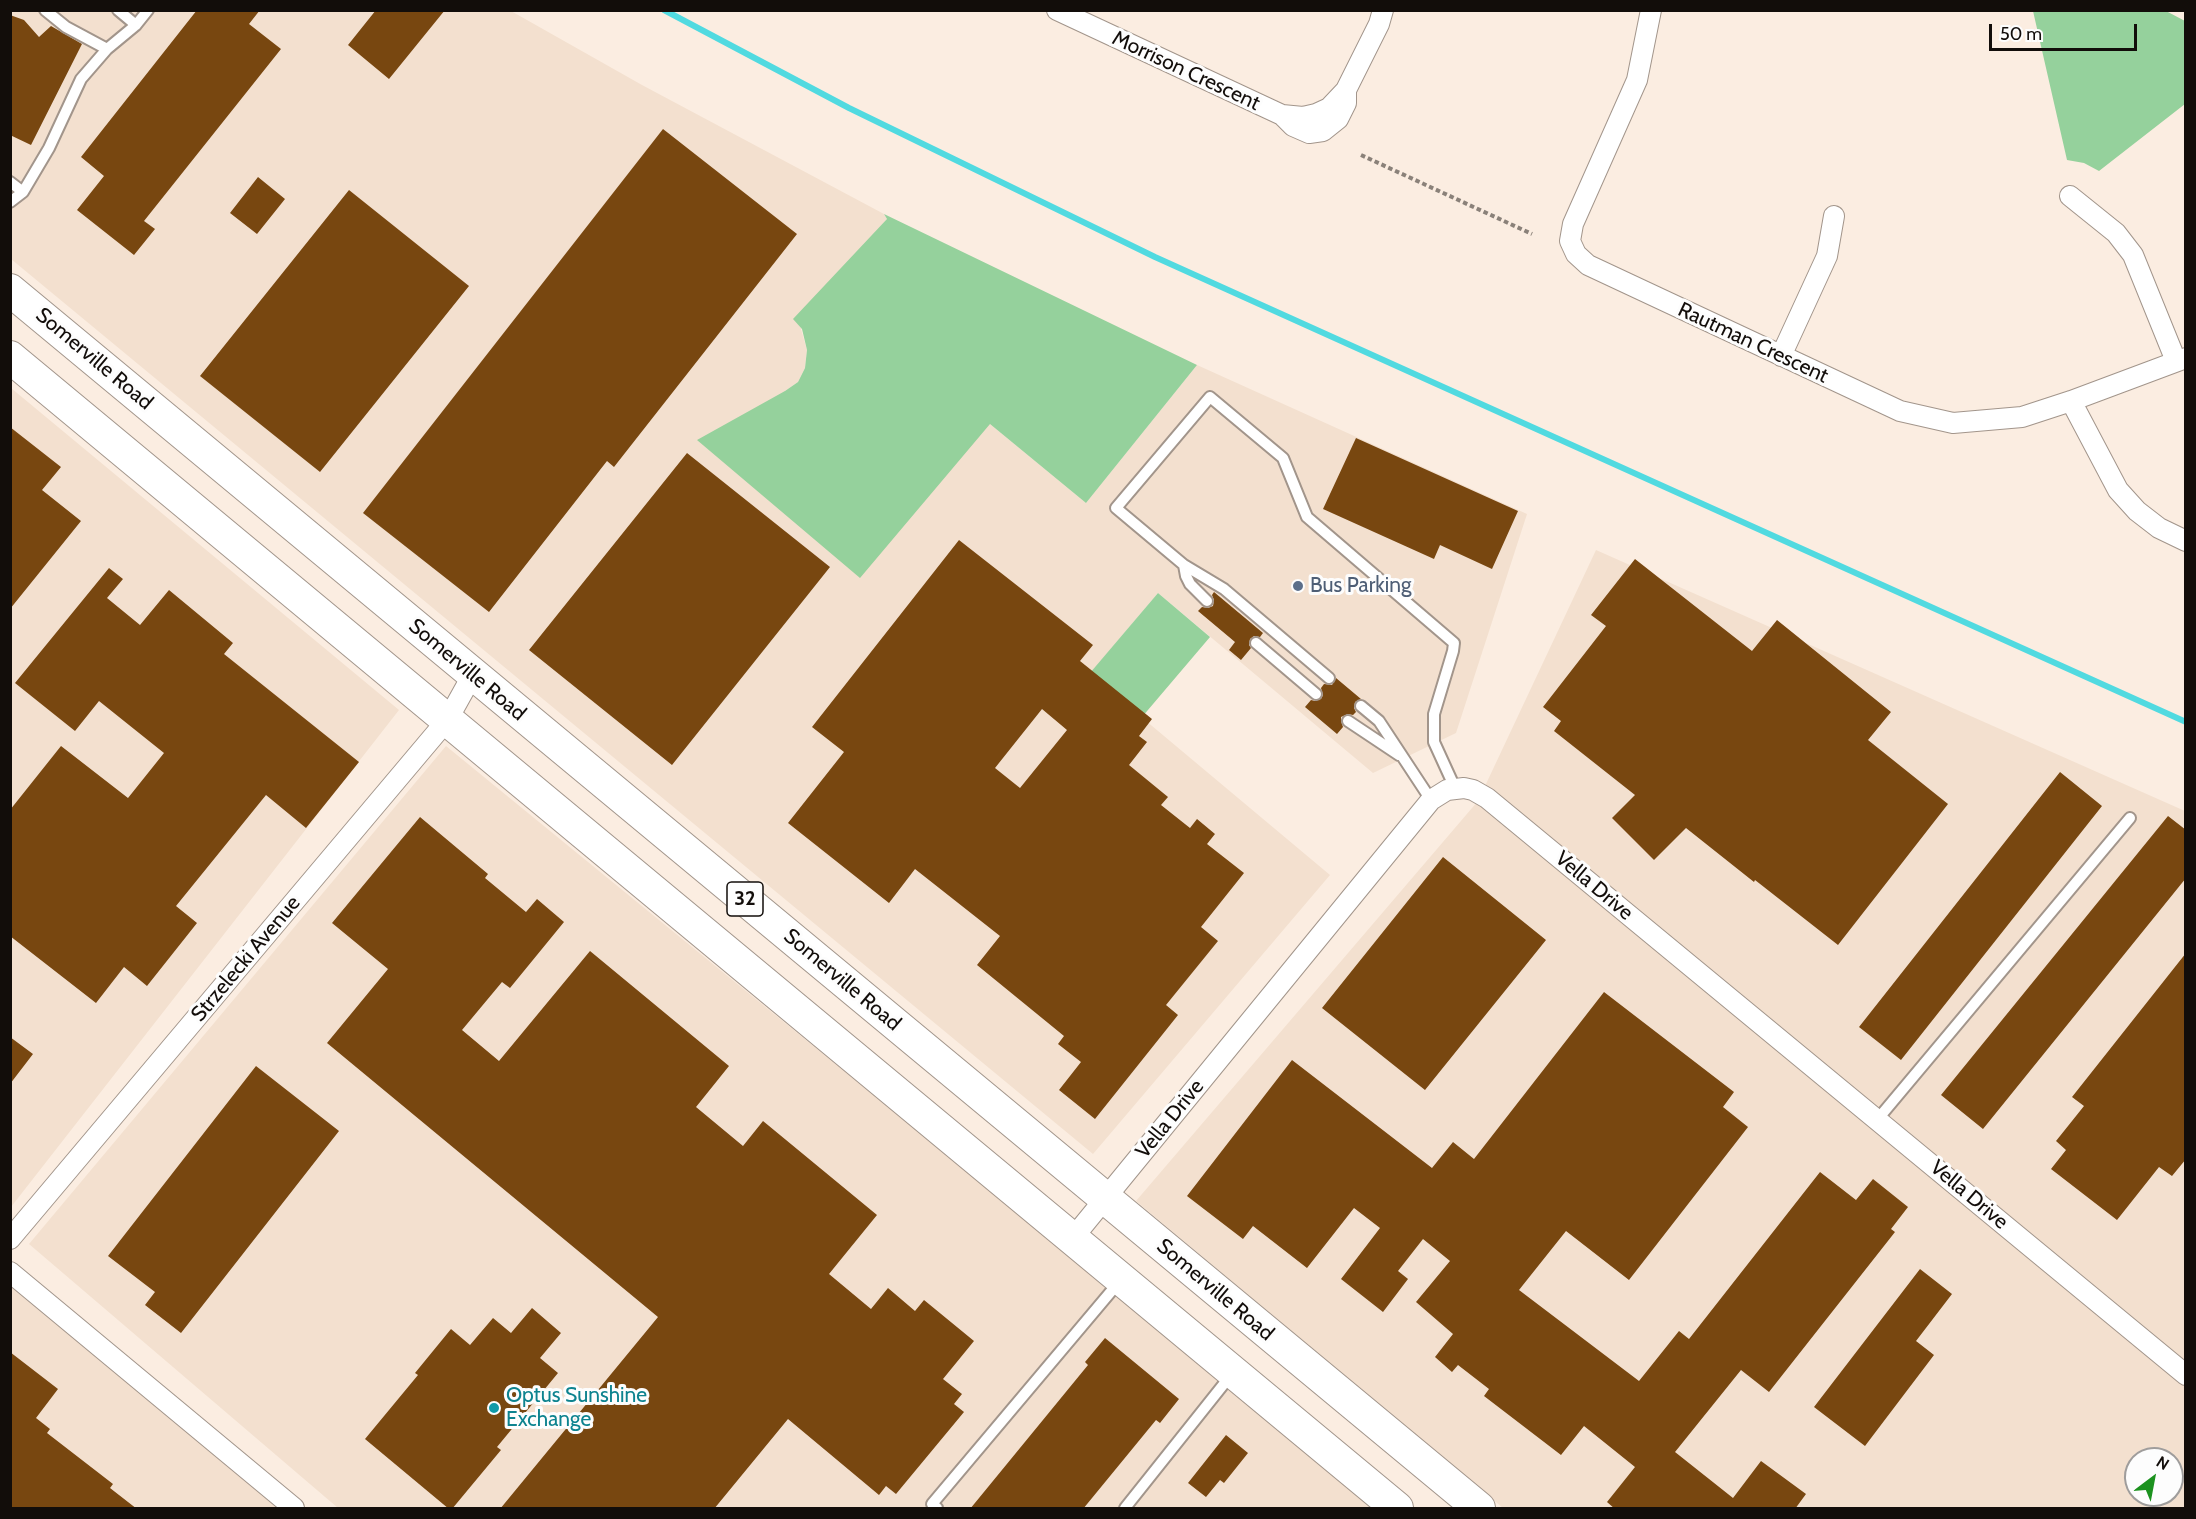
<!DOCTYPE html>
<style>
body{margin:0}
#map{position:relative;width:2196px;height:1519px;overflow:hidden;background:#fbede1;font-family:Cabin,sans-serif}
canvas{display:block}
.frame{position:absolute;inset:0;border:12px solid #120d0a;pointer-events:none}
.north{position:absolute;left:2124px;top:1447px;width:60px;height:60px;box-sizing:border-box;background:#fdfdfd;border:2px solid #9f9d9c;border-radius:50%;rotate:32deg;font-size:16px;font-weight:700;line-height:24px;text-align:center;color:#120d0a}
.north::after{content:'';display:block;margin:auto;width:21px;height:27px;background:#1c921f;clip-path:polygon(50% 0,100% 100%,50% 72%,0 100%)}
.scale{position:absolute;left:1989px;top:24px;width:148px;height:27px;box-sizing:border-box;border:3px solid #120d0a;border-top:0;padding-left:8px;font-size:18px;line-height:21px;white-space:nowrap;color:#120d0a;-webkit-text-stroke:4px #fdfdfd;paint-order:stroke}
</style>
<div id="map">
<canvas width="2196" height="1519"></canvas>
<div class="frame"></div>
<div class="north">N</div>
<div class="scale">50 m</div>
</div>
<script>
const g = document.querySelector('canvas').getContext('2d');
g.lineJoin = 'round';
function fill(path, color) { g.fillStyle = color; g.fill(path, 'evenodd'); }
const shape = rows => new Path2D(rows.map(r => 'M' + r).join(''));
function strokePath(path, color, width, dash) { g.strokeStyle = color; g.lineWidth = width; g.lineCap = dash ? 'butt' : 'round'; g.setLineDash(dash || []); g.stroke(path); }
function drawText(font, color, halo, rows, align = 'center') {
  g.font = font + ' Cabin,sans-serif'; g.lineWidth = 6; g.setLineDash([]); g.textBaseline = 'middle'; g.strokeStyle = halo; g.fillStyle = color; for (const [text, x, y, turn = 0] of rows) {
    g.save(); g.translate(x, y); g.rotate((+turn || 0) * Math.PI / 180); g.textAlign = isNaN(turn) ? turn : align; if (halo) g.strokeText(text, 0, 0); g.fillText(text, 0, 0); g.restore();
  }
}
const built = shape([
 [10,11,511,11,642,85,884,214,887,219,801,329,807,350,805,368,798,382,785,391,990,424,1086,503,1197,365,1527,514,1456,733,1373,773,1158,593,1090,674,1330,875,1093,1154,11,259],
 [11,388,399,710,11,1207],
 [1596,550,2185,811,2185,1508,1503,1508,1136,1201,1478,801],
 [2136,1459,2172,1459,2172,1495,2136,1495],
 [446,746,850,1076,1376,1508,338,1508,29,1244],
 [10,1285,281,1508,11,1508]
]);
const green = shape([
 [2033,11,2166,11,2185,21,2185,104,2099,171,2084,163,2067,160],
 [884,214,1197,365,1086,503,990,424,860,578,697,440,785,391,798,382,805,368,807,350,802,329,793,319,887,219],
 [1158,593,1210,637,1142,717,1090,673]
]);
const stream = shape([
 [664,10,849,108,1155,257,2186,722]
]);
const building = shape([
 [197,10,260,10,249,24,281,49,144,221,155,229,134,255,77,210,104,176,81,157],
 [376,10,445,10,389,79,348,45],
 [10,15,24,20,39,37,51,26,82,44,31,145,10,135],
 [663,129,797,234,614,467,607,461,489,612,363,513],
 [258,177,285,199,257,234,230,213],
 [349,190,469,286,320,472,200,376],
 [10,427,61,467,42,490,81,521,10,609],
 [1356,438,1518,511,1492,569,1440,545,1434,559,1323,509],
 [687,453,830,567,672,765,529,650],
 [959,540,1093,645,1080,661,1152,719,1139,736,1147,742,1129,765,1168,797,1161,805,1190,828,1197,819,1215,834,1207,844,1244,873,1201,927,1218,941,1166,1005,1178,1015,1095,1119,1059,1090,1081,1062,1058,1044,1064,1036,977,965,1000,936,915,869,889,903,788,823,844,752,812,727],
 [1042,709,1067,730,1020,788,995,768],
 [1635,559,1752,651,1777,620,1891,712,1868,740,1948,804,1838,945,1755,880,1754,882,1686,828,1654,860,1612,818,1635,795,1554,731,1561,721,1543,707,1606,626,1591,615],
 [109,568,123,579,107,598,140,625,169,590,233,643,224,654,359,762,306,828,266,795,176,906,197,923,147,986,124,967,96,1003,10,936,10,810,61,746,128,798,164,753,99,701,75,731,15,683],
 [1214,592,1263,633,1260,637,1254,636,1250,639,1249,645,1251,648,1241,660,1229,650,1235,642,1198,611,1202,607,1208,608,1213,606,1214,600,1212,595],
 [1336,678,1361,699,1355,702,1354,708,1356,712,1353,715,1348,714,1341,717,1341,721,1343,727,1337,734,1305,707,1311,700,1315,701,1321,699,1323,695,1321,688,1324,684,1332,685],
 [2060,772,2102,806,1901,1060,1859,1027],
 [2168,816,2186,830,2186,878,1983,1129,1941,1095],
 [420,817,488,874,485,878,526,912,537,899,564,922,510,988,502,982,462,1030,499,1061,590,951,729,1066,696,1107,743,1146,763,1121,877,1215,829,1274,871,1309,888,1288,915,1311,924,1300,974,1341,943,1379,962,1394,954,1404,964,1412,896,1494,886,1486,879,1495,788,1419,714,1509,500,1509,658,1317,327,1043,388,969,332,923],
 [1443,857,1546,940,1425,1090,1322,1008],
 [2186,953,2186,1159,2172,1176,2159,1167,2117,1220,2051,1169,2066,1150,2056,1141,2084,1106,2072,1097],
 [1604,992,1734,1092,1723,1107,1748,1127,1629,1280,1566,1231,1519,1290,1639,1381,1679,1331,1689,1339,1820,1172,1856,1200,1873,1179,1908,1207,1891,1229,1895,1232,1769,1392,1741,1370,1675,1452,1733,1498,1761,1461,1806,1494,1795,1509,1615,1509,1607,1502,1635,1467,1584,1426,1561,1455,1484,1396,1489,1389,1458,1365,1452,1372,1435,1357,1453,1334,1416,1302,1450,1261,1423,1239,1398,1271,1408,1279,1383,1312,1341,1279,1380,1228,1354,1208,1307,1268,1253,1226,1243,1239,1187,1196,1292,1060,1432,1168,1453,1142,1474,1159],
 [10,1037,33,1054,10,1084],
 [256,1066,339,1131,181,1333,145,1305,155,1292,108,1256],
 [1920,1269,1952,1294,1916,1341,1934,1355,1865,1446,1814,1407],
 [532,1308,561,1333,540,1358,558,1373,497,1447,501,1450,452,1509,449,1509,365,1439,418,1375,415,1373,451,1329,470,1345,493,1318,511,1333],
 [1105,1338,1179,1399,1160,1423,1156,1420,1083,1509,970,1509,1088,1365,1085,1362],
 [10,1352,58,1389,36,1418,50,1429,47,1433,113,1484,110,1488,137,1509,10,1509],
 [1226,1435,1248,1453,1224,1483,1220,1480,1206,1497,1188,1483]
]);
const path = shape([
 [1361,155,1532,234]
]);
const service = shape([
 [45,10,66,27,107,49],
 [118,10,136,25],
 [10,182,23,192],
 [10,202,23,192,49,148,81,79,107,49,136,25,148,10],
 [1184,565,1186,576,1190,584,1207,601],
 [1256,643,1316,694],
 [1329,678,1224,589,1184,565,1116,508,1210,397,1283,458,1307,517,1454,643,1453,651,1434,714,1434,742,1455,788],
 [1361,706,1379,721,1431,800],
 [1348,721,1399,755],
 [1877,1120,2130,818],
 [937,1508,932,1504,1119,1282],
 [1125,1508,1231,1375]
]);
const minor = shape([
 [1057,10,1282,115,1293,126,1309,133,1323,131,1338,119,1346,103,1346,90],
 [1651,10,1637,80,1573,224,1570,241,1576,254,1588,265,1900,411,1953,423,2022,417,2071,401,2186,358],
 [1282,115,1303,117,1316,114,1329,108,1346,90,1379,24,1383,10],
 [2070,196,2116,233,2133,255,2176,361],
 [1781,356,1827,256,1834,216],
 [2071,401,2118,490,2137,511,2159,528,2186,541],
 [10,1239,448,719,473,674],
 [1072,1239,1431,800,1447,790,1464,788,1473,790,1487,798,2186,1375],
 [10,1272,294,1508]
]);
const primary = shape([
 [10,290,1479,1508],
 [10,357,1397,1508]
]);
const markers = [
 [1298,586,6,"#5c6f8a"],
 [494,1408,6,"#0f9aa8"]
];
const shields = [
 [745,899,36]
];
const shieldNames = [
 ["32",745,899]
];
const streetNames = [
 ["Morrison Crescent",1186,71,25],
 ["Rautman Crescent",1753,343,25],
 ["Somerville Road",94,359,40],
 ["Somerville Road",467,670,40],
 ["Vella Drive",1594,886,40],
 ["Strzelecki Avenue",246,959,-50],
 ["Somerville Road",842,980,40],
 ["Vella Drive",1170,1119,-51],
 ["Vella Drive",1969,1195,40],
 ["Somerville Road",1215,1290,40]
];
const serviceNames = [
 ["Bus Parking",1310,586]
];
const cultureNames = [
 ["Optus Sunshine",506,1396],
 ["Exchange",506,1420]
];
fill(built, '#f3e0cf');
fill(green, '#95d19c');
strokePath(stream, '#51dae0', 6);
fill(building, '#784710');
strokePath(service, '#a2958b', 14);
strokePath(minor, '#a2958b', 22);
strokePath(primary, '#a2958b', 34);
strokePath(path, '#8a8179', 4, [4.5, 3]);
strokePath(service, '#fff', 10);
strokePath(minor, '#fff', 20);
strokePath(primary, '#fff', 32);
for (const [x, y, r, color] of markers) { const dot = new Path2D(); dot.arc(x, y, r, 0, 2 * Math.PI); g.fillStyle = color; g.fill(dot); strokePath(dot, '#fdfdfd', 2); }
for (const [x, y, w] of shields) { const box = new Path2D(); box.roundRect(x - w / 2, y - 17, w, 34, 4.5); g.fillStyle = '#fdfdfd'; g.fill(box); strokePath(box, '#120d0a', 1.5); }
drawText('bold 20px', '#120d0a', null, shieldNames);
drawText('21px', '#120d0a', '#fdfdfd', streetNames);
drawText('21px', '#4e5e75', '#fdfdfd', serviceNames, 'left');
drawText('21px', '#0d838f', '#fdfdfd', cultureNames, 'left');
</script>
